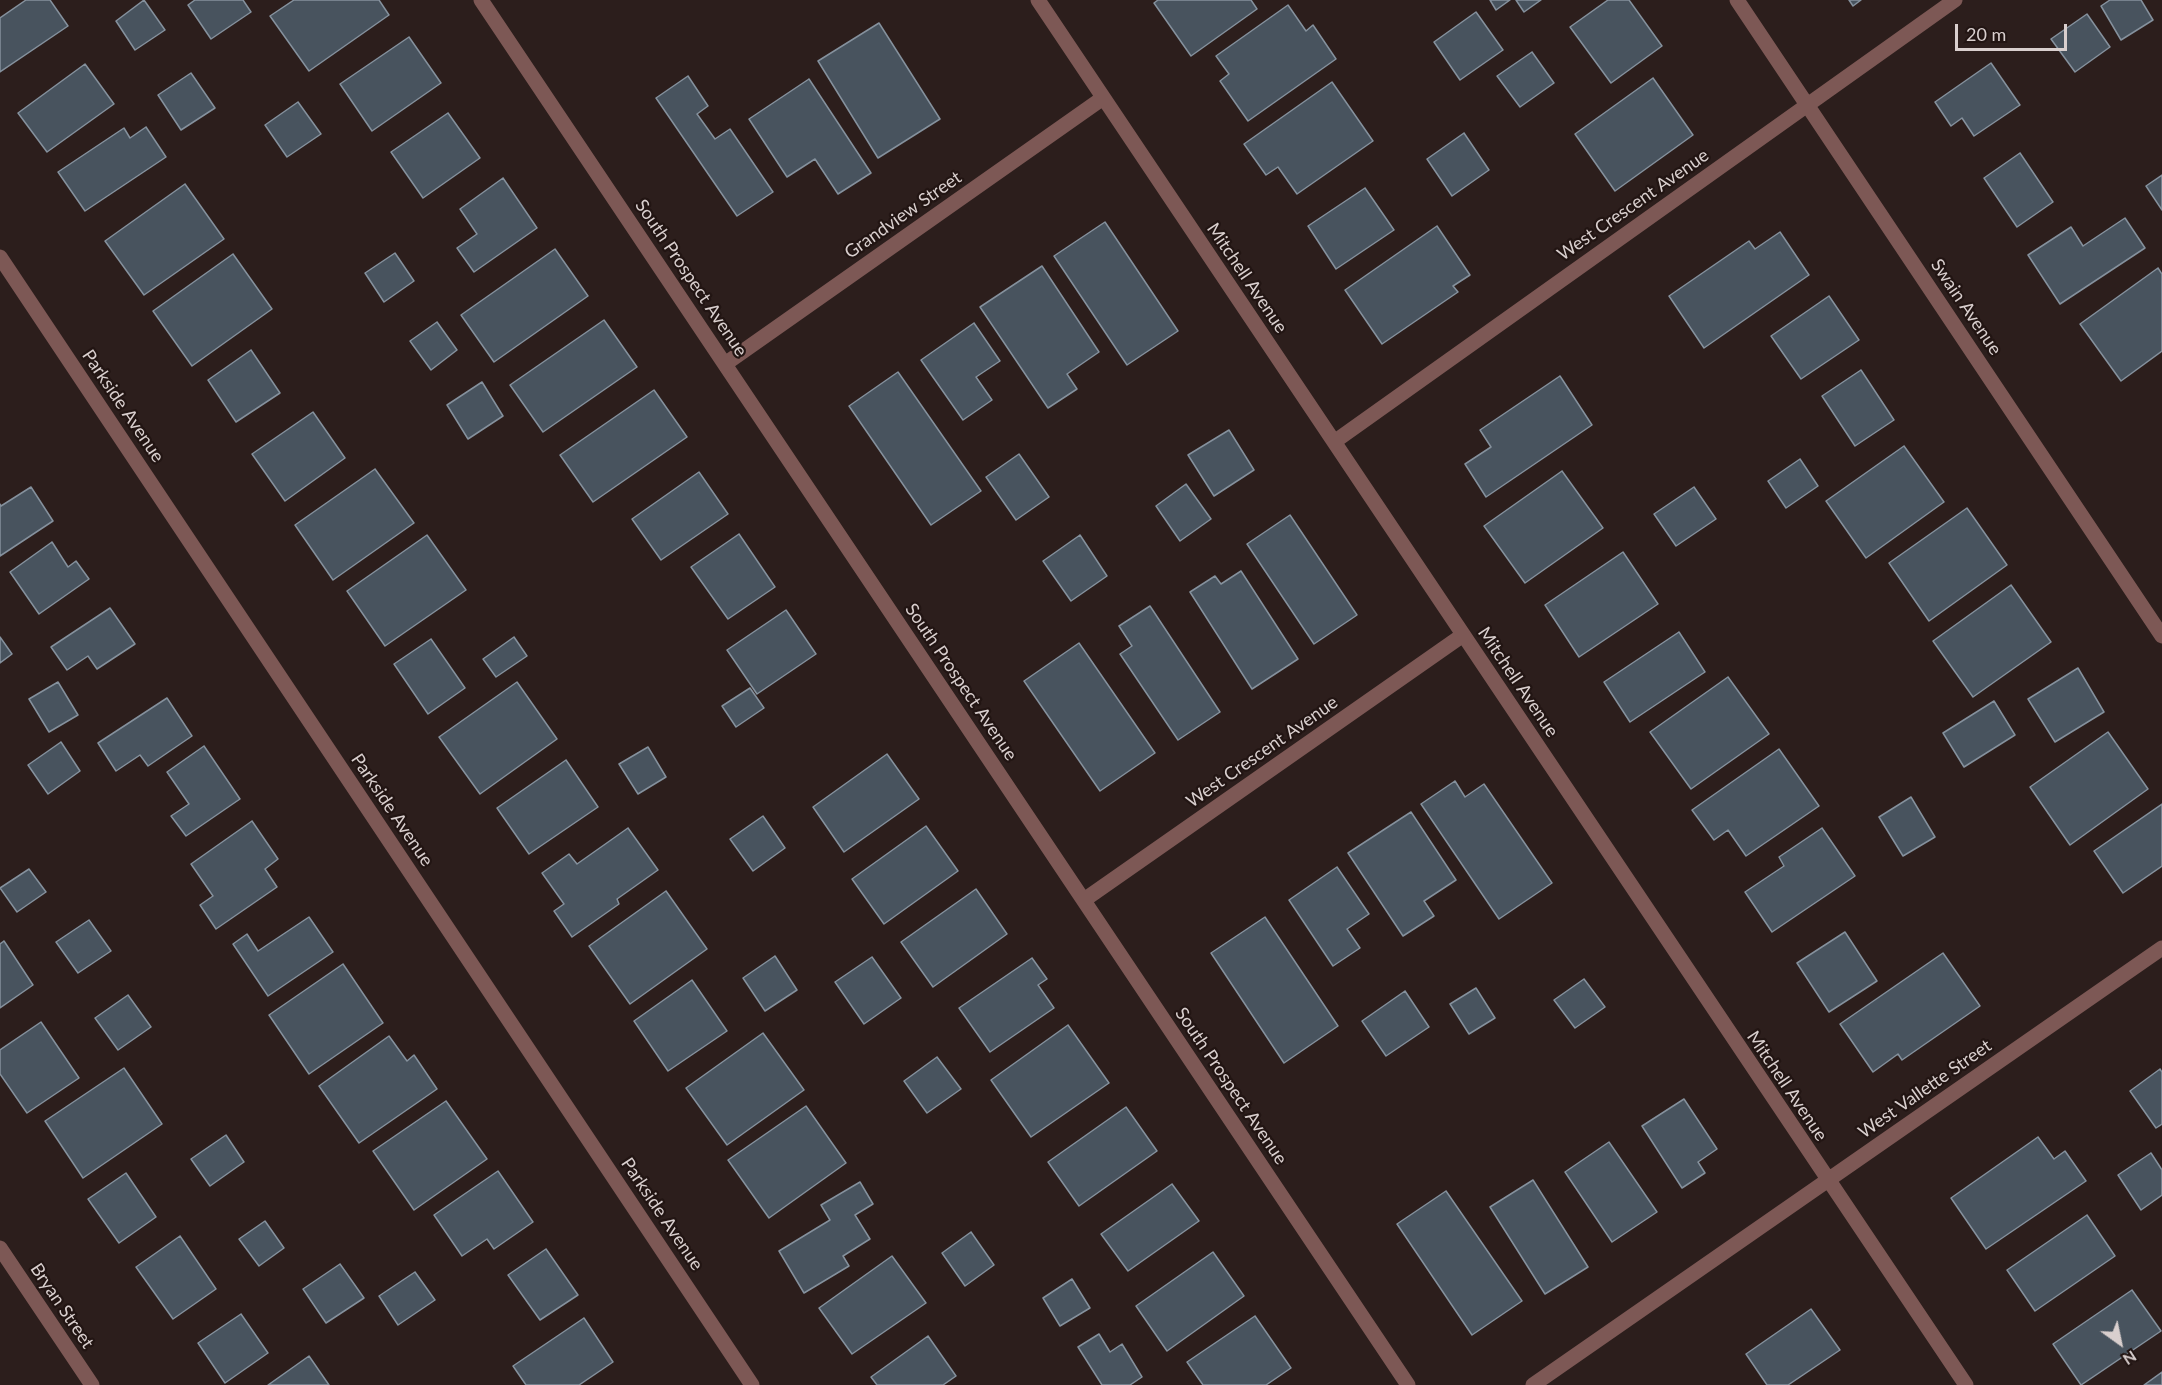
<!DOCTYPE html>
<style>
body{margin:0}
#map{position:relative;width:2162px;height:1385px;overflow:hidden;background:#2c1e1c;font-family:Lato,sans-serif}
canvas{display:block}
.north{position:absolute;left:2090px;top:1313px;width:60px;height:60px;-webkit-text-stroke:4px #221513;paint-order:stroke;rotate:147deg;font-size:16px;font-weight:700;line-height:24px;text-align:center;color:#d9cfce}
.north::after{content:'';display:block;margin:auto;width:21px;height:27px;background:#d9cfce;clip-path:polygon(50% 0,100% 100%,50% 72%,0 100%)}
.scale{position:absolute;left:1955px;top:24px;width:112px;height:27px;box-sizing:border-box;border:3px solid #d9cfce;border-top:0;padding-left:8px;font-size:18px;line-height:21px;white-space:nowrap;color:#d9cfce;-webkit-text-stroke:4px #221513;paint-order:stroke}
</style>
<div id="map">
<canvas width="2162" height="1385"></canvas>
<div class="north">N</div>
<div class="scale">20 m</div>
</div>
<script>
const g = document.querySelector('canvas').getContext('2d');
g.lineJoin = 'round';
function fill(path, color) { g.fillStyle = color; g.fill(path, 'evenodd'); }
const shape = rows => new Path2D(rows.map(r => 'M' + r).join(''));
function strokePath(path, color, width, dash) { g.strokeStyle = color; g.lineWidth = width; g.lineCap = dash ? 'butt' : 'round'; g.setLineDash(dash || []); g.stroke(path); }
function drawText(font, color, halo, rows, align = 'center') {
  g.font = font + ' Lato,sans-serif'; g.lineWidth = 4.5; g.setLineDash([]); g.textBaseline = 'middle'; g.strokeStyle = halo; g.fillStyle = color; for (const [text, x, y, turn = 0] of rows) {
    g.save(); g.translate(x, y); g.rotate((+turn || 0) * Math.PI / 180); g.textAlign = isNaN(turn) ? turn : align; if (halo) g.strokeText(text, 0, 0); g.fillText(text, 0, 0); g.restore();
  }
}
const building = shape([
 [26,0,50,0,68,26,0,72,0,18,26,0],
 [144,0,165,30,135,50,116,21,144,0],
 [195,0,243,0,251,12,211,39,188,5,195,0],
 [294,0,379,0,389,15,309,71,270,16,294,0],
 [1158,0,1251,0,1257,9,1191,56,1154,3,1158,0],
 [1490,0,1510,0,1496,10,1490,0],
 [1516,0,1541,0,1524,12,1516,0],
 [1608,0,1629,0,1662,46,1611,83,1570,27,1608,0],
 [1849,0,1861,0,1853,6,1849,0],
 [2110,0,2141,0,2153,20,2121,40,2101,6,2110,0],
 [1288,5,1306,31,1313,25,1336,59,1248,121,1220,81,1229,74,1216,56,1288,5],
 [1476,12,1503,50,1460,80,1434,42,1476,12],
 [2087,14,2110,47,2075,72,2051,39,2087,14],
 [879,23,940,119,878,158,818,61,879,23],
 [409,37,441,83,372,131,340,84,409,37],
 [1532,52,1554,83,1520,107,1497,76,1532,52],
 [1991,63,2020,105,1974,136,1962,118,1951,126,1935,102,1991,63],
 [85,64,114,104,47,152,18,113,85,64],
 [191,73,215,108,181,130,158,95,191,73],
 [688,76,708,106,697,114,715,139,730,129,773,192,737,216,656,98,688,76],
 [1653,78,1693,135,1615,191,1575,134,1653,78],
 [809,79,871,173,838,194,815,159,787,177,749,119,809,79],
 [1332,82,1373,141,1297,194,1278,167,1266,175,1244,144,1332,82],
 [298,102,321,134,287,157,265,125,298,102],
 [448,113,480,158,423,198,391,152,448,113],
 [146,127,166,157,85,211,58,172,124,128,130,138,146,127],
 [1464,133,1489,170,1452,196,1427,159,1464,133],
 [2020,153,2053,202,2017,227,1984,178,2020,153],
 [2162,175,2162,210,2146,186,2162,175],
 [503,178,537,228,474,272,457,248,477,234,460,209,503,178],
 [185,184,224,239,144,295,105,241,185,184],
 [1365,188,1394,230,1336,269,1308,226,1365,188],
 [2125,218,2145,248,2060,304,2028,255,2071,227,2083,246,2125,218],
 [1105,222,1178,331,1127,365,1054,256,1105,222],
 [1437,226,1470,275,1453,286,1458,292,1382,344,1345,290,1437,226],
 [1780,232,1809,275,1704,348,1669,296,1749,241,1755,249,1780,232],
 [555,249,588,296,494,362,461,315,555,249],
 [395,253,414,281,384,302,365,273,395,253],
 [233,254,272,309,192,366,153,311,233,254],
 [1042,266,1099,352,1067,374,1077,389,1048,408,980,307,1042,266],
 [2158,268,2162,274,2162,351,2121,381,2080,324,2158,268],
 [1829,296,1859,340,1801,379,1771,336,1829,296],
 [604,320,637,367,543,432,510,385,604,320],
 [437,322,457,350,431,370,410,341,437,322],
 [974,323,1000,361,976,377,992,400,963,420,921,360,974,323],
 [251,350,280,393,236,422,208,380,251,350],
 [1861,370,1894,420,1855,446,1822,396,1861,370],
 [898,372,981,491,931,525,849,406,898,372],
 [1560,376,1592,425,1486,497,1465,464,1491,447,1480,430,1560,376],
 [482,382,503,416,468,439,447,405,482,382],
 [654,390,687,437,593,502,560,455,654,390],
 [313,412,345,458,285,501,252,454,313,412],
 [1229,430,1254,470,1214,496,1188,455,1229,430],
 [1904,446,1944,502,1866,558,1826,501,1904,446],
 [1019,454,1049,497,1016,520,986,477,1019,454],
 [1800,459,1818,486,1786,508,1768,481,1800,459],
 [375,469,414,523,333,580,295,525,375,469],
 [1562,471,1603,528,1525,583,1484,526,1562,471],
 [699,472,728,514,661,560,632,519,699,472],
 [1186,484,1211,519,1180,541,1156,506,1186,484],
 [31,487,53,521,0,556,0,504,1,506,31,487],
 [1694,487,1716,519,1676,546,1654,514,1694,487],
 [1967,508,2007,565,1929,621,1889,563,1967,508],
 [1290,515,1357,615,1314,644,1247,544,1290,515],
 [739,534,775,587,728,619,691,567,739,534],
 [427,535,466,590,385,646,347,591,427,535],
 [1080,535,1107,576,1071,601,1043,561,1080,535],
 [52,542,68,567,76,561,89,579,39,614,10,572,52,542],
 [1623,552,1658,604,1579,657,1545,605,1623,552],
 [1241,571,1298,659,1252,689,1190,592,1215,576,1221,584,1241,571],
 [2011,585,2051,642,1973,697,1933,641,2011,585],
 [1150,606,1220,712,1178,740,1120,654,1132,646,1119,626,1150,606],
 [110,608,135,644,97,669,88,656,67,670,51,647,110,608],
 [786,610,816,654,757,694,727,650,786,610],
 [1679,632,1705,672,1630,722,1604,682,1679,632],
 [0,637,12,654,0,663,0,637],
 [514,637,527,656,496,677,483,659,514,637],
 [431,639,465,688,428,714,394,664,431,639],
 [1079,643,1155,753,1100,791,1024,681,1079,643],
 [2078,668,2104,712,2055,742,2028,699,2078,668],
 [1728,677,1769,734,1691,789,1650,732,1728,677],
 [58,682,78,715,49,732,29,699,58,682],
 [517,682,557,739,480,794,439,737,517,682],
 [750,688,764,708,736,727,722,706,750,688],
 [167,698,192,736,148,766,140,755,116,771,98,743,167,698],
 [1994,701,2015,735,1964,767,1943,733,1994,701],
 [2108,732,2148,789,2070,845,2030,787,2108,732],
 [61,742,80,771,48,794,28,765,61,742],
 [204,746,240,799,186,836,171,816,189,804,167,772,204,746],
 [648,747,666,777,638,794,619,764,648,747],
 [1779,749,1819,806,1746,856,1728,830,1714,840,1692,810,1779,749],
 [887,754,919,799,844,852,813,807,887,754],
 [566,760,598,807,529,854,497,808,566,760],
 [1455,781,1465,797,1484,784,1552,883,1499,919,1421,804,1455,781],
 [1911,797,1935,837,1903,856,1879,817,1911,797],
 [2162,804,2162,866,2123,893,2094,851,2162,804],
 [1411,812,1456,880,1424,901,1434,916,1403,936,1348,853,1411,812],
 [763,816,785,848,753,871,730,839,763,816],
 [252,821,278,859,265,869,277,887,216,929,200,905,213,896,191,864,252,821],
 [926,826,958,871,884,924,852,879,926,826],
 [628,828,658,870,617,899,619,904,572,937,554,911,564,904,542,873,569,854,577,864,628,828],
 [1822,828,1855,876,1772,932,1745,892,1784,866,1779,857,1822,828],
 [1337,867,1369,914,1347,929,1360,948,1333,966,1289,900,1337,867],
 [29,869,46,892,17,912,0,888,29,869],
 [976,889,1007,934,933,987,901,942,976,889],
 [666,891,707,949,630,1004,589,946,666,891],
 [309,917,333,952,268,996,233,944,247,934,258,951,309,917],
 [1265,917,1338,1026,1284,1063,1211,953,1265,917],
 [89,920,111,951,78,973,56,942,89,920],
 [1845,932,1877,981,1829,1012,1797,963,1845,932],
 [4,941,33,985,0,1008,0,944,4,941],
 [1943,953,1980,1006,1902,1060,1898,1054,1873,1072,1840,1024,1943,953],
 [775,956,797,990,765,1011,743,978,775,956],
 [872,957,901,998,864,1024,835,982,872,957],
 [1032,958,1047,979,1038,985,1054,1008,990,1052,959,1008,1032,958],
 [343,964,383,1023,309,1074,269,1015,343,964],
 [1584,979,1605,1007,1575,1028,1554,1000,1584,979],
 [692,980,727,1031,668,1071,634,1021,692,980],
 [1476,988,1495,1018,1469,1034,1450,1004,1476,988],
 [1405,991,1429,1027,1386,1056,1362,1021,1405,991],
 [128,995,151,1027,118,1050,95,1018,128,995],
 [41,1022,79,1078,27,1113,0,1074,0,1050,41,1022],
 [1068,1025,1109,1083,1031,1137,991,1080,1068,1025],
 [763,1033,804,1090,727,1145,686,1088,763,1033],
 [389,1036,407,1061,414,1055,437,1089,359,1143,319,1086,389,1036],
 [937,1057,961,1089,927,1113,904,1081,937,1057],
 [124,1068,162,1124,83,1178,45,1121,124,1068],
 [2160,1069,2162,1072,2162,1124,2156,1128,2130,1091,2160,1069],
 [1684,1099,1717,1149,1698,1162,1705,1173,1682,1188,1642,1126,1684,1099],
 [446,1101,487,1159,414,1210,373,1151,446,1101],
 [806,1106,846,1163,769,1218,728,1160,806,1106],
 [1126,1107,1157,1151,1079,1206,1048,1162,1126,1107],
 [226,1135,244,1162,210,1186,191,1159,226,1135],
 [2038,1137,2054,1159,2065,1151,2086,1181,1986,1249,1951,1198,2038,1137],
 [1609,1142,1657,1212,1612,1242,1565,1172,1609,1142],
 [2151,1153,2162,1170,2162,1195,2141,1210,2118,1175,2151,1153],
 [498,1171,533,1222,494,1249,487,1239,462,1256,434,1215,498,1171],
 [126,1173,156,1217,119,1243,88,1199,126,1173],
 [1533,1180,1588,1267,1545,1294,1490,1207,1533,1180],
 [860,1182,873,1204,855,1215,870,1239,843,1256,849,1266,804,1293,779,1251,830,1220,821,1205,860,1182],
 [1172,1184,1199,1221,1128,1271,1101,1234,1172,1184],
 [1446,1191,1522,1301,1472,1335,1397,1224,1446,1191],
 [2087,1215,2115,1256,2035,1311,2007,1270,2087,1215],
 [265,1221,284,1248,259,1266,239,1239,265,1221],
 [971,1232,994,1265,965,1286,942,1253,971,1232],
 [180,1236,216,1289,173,1319,136,1267,180,1236],
 [546,1249,578,1295,540,1320,508,1275,546,1249],
 [1213,1252,1244,1296,1167,1351,1136,1306,1213,1252],
 [892,1256,926,1303,852,1354,819,1308,892,1256],
 [340,1264,364,1298,326,1323,303,1289,340,1264],
 [415,1272,435,1300,398,1325,379,1296,415,1272],
 [1072,1279,1090,1308,1060,1326,1043,1298,1072,1279],
 [2132,1290,2161,1331,2081,1385,2053,1344,2132,1290],
 [1811,1309,1840,1350,1788,1385,1767,1385,1746,1354,1811,1309],
 [241,1314,268,1353,225,1383,198,1343,241,1314],
 [1255,1316,1291,1368,1266,1385,1203,1385,1187,1362,1255,1316],
 [584,1318,613,1362,579,1385,526,1385,513,1366,584,1318],
 [1099,1334,1110,1352,1122,1344,1142,1377,1130,1385,1102,1385,1078,1347,1099,1334],
 [928,1336,956,1376,943,1385,877,1385,871,1377,928,1336],
 [309,1356,329,1385,268,1385,309,1356],
 [2162,1372,2162,1385,2144,1385,2162,1372]
]);
const minor = shape([
 [481,0,1408,1385],
 [1038,0,1966,1385],
 [1737,0,2162,636],
 [0,257,752,1385],
 [725,364,1103,98],
 [1334,442,1955,0],
 [1084,900,1463,635],
 [0,1248,92,1385],
 [1533,1385,2162,948]
]);
const streetNames = [
 ["West Crescent Avenue",1633,205,-35],
 ["Grandview Street",903,215,-35],
 ["South Prospect Avenue",691,278,56],
 ["Mitchell Avenue",1247,278,56],
 ["Swain Avenue",1966,307,56],
 ["Parkside Avenue",123,406,56],
 ["South Prospect Avenue",961,682,56],
 ["Mitchell Avenue",1518,682,56],
 ["West Crescent Avenue",1262,752,-35],
 ["Parkside Avenue",392,810,56],
 ["South Prospect Avenue",1231,1086,56],
 ["Mitchell Avenue",1787,1086,56],
 ["West Vallette Street",1925,1089,-35],
 ["Parkside Avenue",662,1214,56],
 ["Bryan Street",62,1306,56]
];
fill(building, '#48535e');
strokePath(building, '#85919d', 1.5);
strokePath(minor, '#7d5855', 15);
drawText('18px', '#d9cfce', '#221513', streetNames);
</script>
